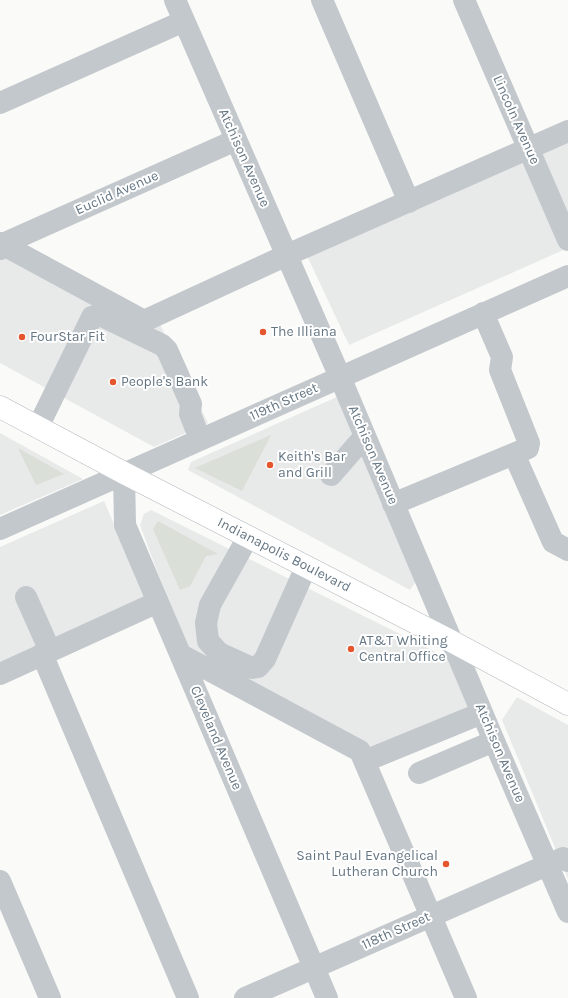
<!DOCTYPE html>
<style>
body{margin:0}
canvas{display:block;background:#fafaf8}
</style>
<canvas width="568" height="998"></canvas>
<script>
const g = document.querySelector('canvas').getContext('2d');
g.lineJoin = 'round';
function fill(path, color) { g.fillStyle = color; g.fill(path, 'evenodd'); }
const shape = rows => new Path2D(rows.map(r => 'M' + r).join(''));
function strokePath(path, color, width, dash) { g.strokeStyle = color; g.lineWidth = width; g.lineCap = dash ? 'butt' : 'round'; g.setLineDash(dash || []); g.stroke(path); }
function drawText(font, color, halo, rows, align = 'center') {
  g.font = font + ' Karla,sans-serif'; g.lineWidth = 4; g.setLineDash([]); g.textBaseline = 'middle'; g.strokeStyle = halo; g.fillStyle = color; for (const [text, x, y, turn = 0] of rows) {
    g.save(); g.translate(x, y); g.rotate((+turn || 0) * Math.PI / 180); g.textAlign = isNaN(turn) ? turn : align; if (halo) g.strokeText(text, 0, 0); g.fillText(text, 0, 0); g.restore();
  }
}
const built = shape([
 [568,125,568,248,349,345,302,245],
 [0,239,145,316,154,312,208,423,154,447,0,363],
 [339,396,418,578,410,590,188,470,191,462],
 [0,433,83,479,0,515],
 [104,501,152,612,0,680,0,547],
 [151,510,448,658,474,717,360,750,195,663,157,571,140,525,144,514],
 [517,697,568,725,568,879,502,720]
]);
const green = shape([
 [271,435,242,491,195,468],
 [18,448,64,474,36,485],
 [158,521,218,554,206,556,190,586,180,590,153,529]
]);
const minor = shape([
 [175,0,340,377,494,741,568,912],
 [322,0,409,202],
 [464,0,568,240],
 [0,103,184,21],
 [0,243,144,321,287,255,568,131],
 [0,249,3,244,236,140],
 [38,427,92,317,100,315,162,345,167,350,191,404,190,414,200,439],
 [514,454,553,542,568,550],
 [124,473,125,525,327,998],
 [331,475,365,436],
 [393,504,528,448,529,443,500,370,502,357,483,313],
 [0,529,568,276],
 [248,537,210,605,206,623,208,641,219,653,252,668,258,667,265,659,306,567],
 [26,597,50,651],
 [42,654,188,998],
 [181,655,360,751,466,998],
 [0,674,158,602],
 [365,761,482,713],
 [419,773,494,741],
 [0,881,50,998],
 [245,998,563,858,568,861]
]);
const major = shape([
 [0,407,124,473,451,641,568,704]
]);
const markers = [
 [263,332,4,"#e4572e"],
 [22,337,4,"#e4572e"],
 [113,382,4,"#e4572e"],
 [270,465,4,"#e4572e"],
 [351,649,4,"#e4572e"],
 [446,864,4,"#e4572e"]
];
const streetNames = [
 ["Lincoln Avenue",516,120,66],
 ["Atchison Avenue",244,158,66],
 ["Euclid Avenue",117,193,-24],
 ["119th Street",284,402,-24],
 ["Atchison Avenue",373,455,67],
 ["Indianapolis Boulevard",284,555,27],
 ["Cleveland Avenue",216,738,67],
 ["Atchison Avenue",500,753,67],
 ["118th Street",396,931,-24]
];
const poiNames = [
 ["The Illiana",271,332],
 ["FourStar Fit",30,337],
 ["People's Bank",121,382],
 ["Keith's Bar",278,457],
 ["and Grill",278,473],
 ["AT&T Whiting",359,641],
 ["Central Office",359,657],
 ["Saint Paul Evangelical",438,856,"right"],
 ["Lutheran Church",438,872,"right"]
];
fill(built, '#e8e9e9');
fill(green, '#dadfd7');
strokePath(major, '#b5babe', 23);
strokePath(minor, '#c3c8cc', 22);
strokePath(major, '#fff', 22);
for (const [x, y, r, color] of markers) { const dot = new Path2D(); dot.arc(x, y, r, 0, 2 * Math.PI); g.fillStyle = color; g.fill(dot); strokePath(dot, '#fff', 1.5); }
drawText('14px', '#657683', '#fff', streetNames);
drawText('14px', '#657683', '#fff', poiNames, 'left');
</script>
